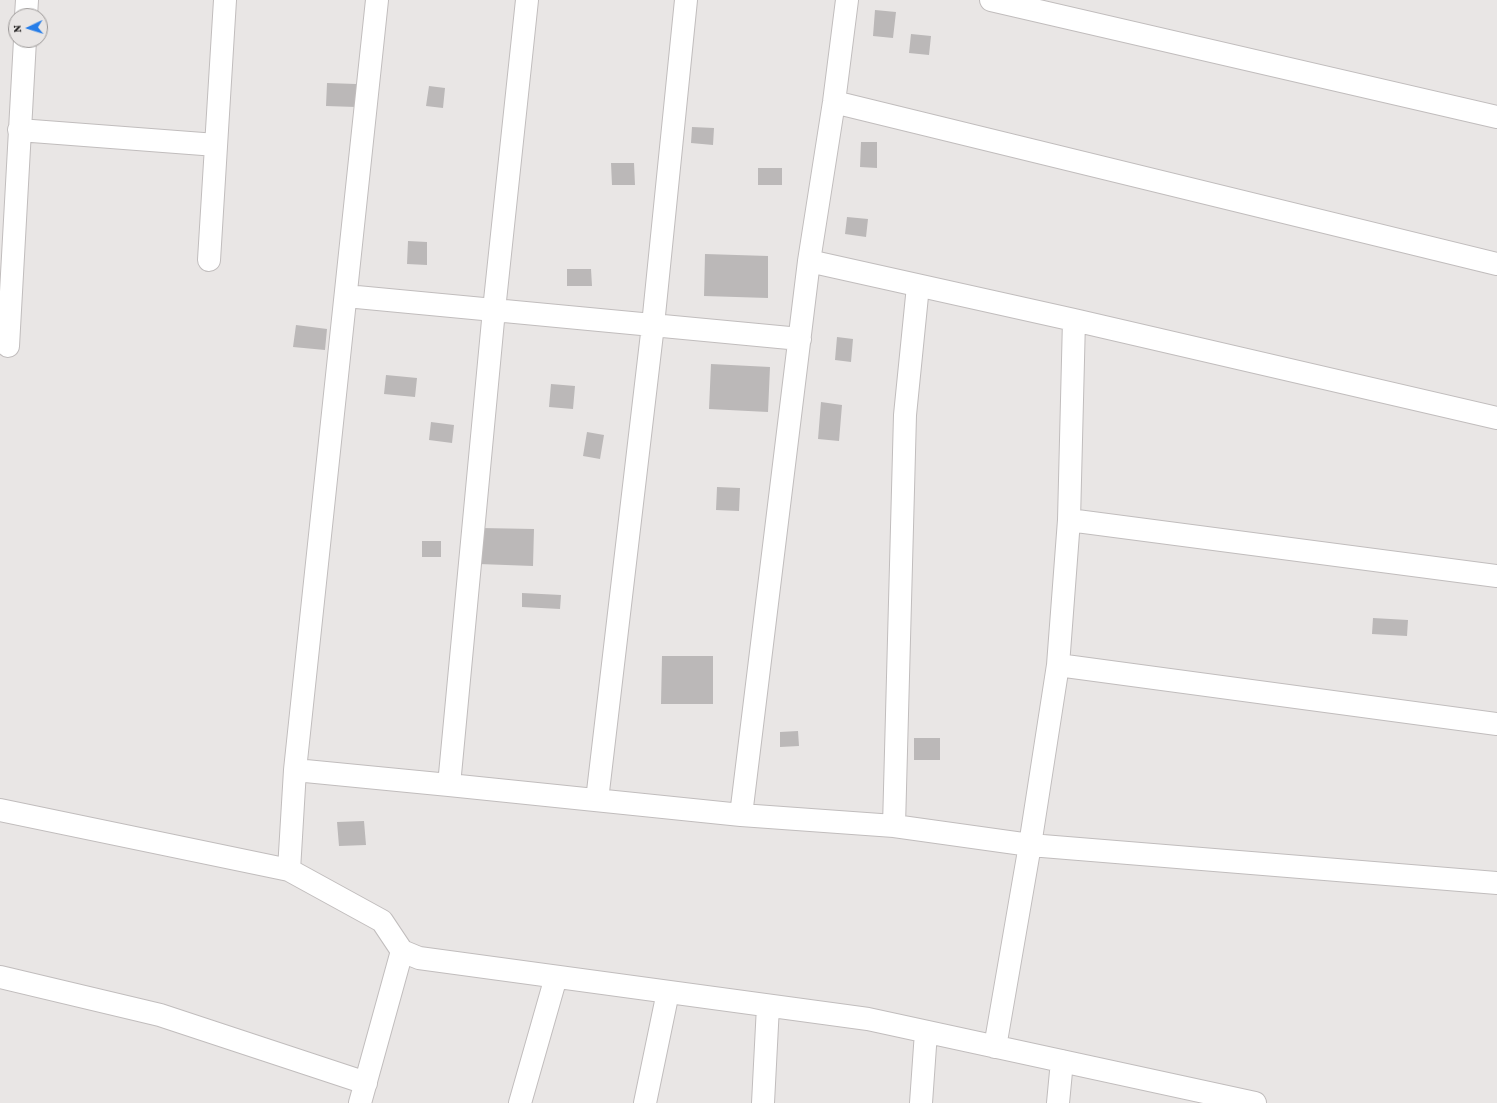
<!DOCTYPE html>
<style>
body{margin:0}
#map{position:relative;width:1497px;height:1103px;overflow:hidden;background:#e9e6e5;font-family:"Crimson Pro",serif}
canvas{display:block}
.north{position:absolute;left:8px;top:8px;width:40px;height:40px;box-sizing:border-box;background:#e9e6e5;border:1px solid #999695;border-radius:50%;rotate:266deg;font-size:11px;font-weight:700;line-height:16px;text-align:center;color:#201e1e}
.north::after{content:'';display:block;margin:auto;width:14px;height:18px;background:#267de8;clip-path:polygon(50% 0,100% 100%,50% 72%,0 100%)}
</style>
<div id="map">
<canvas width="1497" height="1103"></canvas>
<div class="north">N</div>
</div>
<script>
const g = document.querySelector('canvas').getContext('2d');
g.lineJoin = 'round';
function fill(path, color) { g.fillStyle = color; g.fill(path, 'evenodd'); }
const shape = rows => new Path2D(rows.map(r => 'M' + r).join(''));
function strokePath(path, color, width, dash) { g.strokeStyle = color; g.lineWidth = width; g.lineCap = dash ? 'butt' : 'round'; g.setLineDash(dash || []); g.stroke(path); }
const building = shape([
 [875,10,896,12,893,38,873,36],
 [911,34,931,36,929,55,909,53],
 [327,83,356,84,356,107,326,106],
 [429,86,445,88,443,108,426,106],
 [692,127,714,128,713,145,691,143],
 [861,142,877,142,877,168,860,167],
 [611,163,634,163,635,185,612,185],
 [758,168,782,168,782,185,758,185],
 [847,217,868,219,866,237,845,234],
 [408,241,427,242,427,265,407,264],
 [705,254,768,256,768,298,704,296],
 [567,269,591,269,592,286,567,286],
 [296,325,327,329,325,350,293,347],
 [837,337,853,339,851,362,835,360],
 [711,364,770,367,768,412,709,409],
 [386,375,417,378,415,397,384,394],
 [551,384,575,386,573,409,549,407],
 [821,402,842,405,839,441,818,439],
 [431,422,454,425,452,443,429,440],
 [587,432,604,435,600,459,583,456],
 [717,487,740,488,739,511,716,510],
 [481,528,534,529,533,566,479,564],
 [422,541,441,541,441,557,422,557],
 [522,593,561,595,560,609,522,607],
 [1373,618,1408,620,1407,636,1372,634],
 [662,656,713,656,713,704,661,704],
 [798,731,799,746,780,747,780,732],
 [914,738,940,738,940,760,914,760],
 [364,821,366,845,339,846,337,822]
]);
const minor = shape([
 [377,0,295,770,449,785],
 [527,0,494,310,449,785,741,815,894,826,1030,845,1497,883],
 [991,0,1497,117],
 [26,16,27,0],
 [834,102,1497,264],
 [19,130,216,145],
 [209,260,225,0],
 [809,261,1074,320,1497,418],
 [346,296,800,339],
 [8,346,25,40],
 [1069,520,1497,576],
 [1058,665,1497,724],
 [597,800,653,325,686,0],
 [0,810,289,870,382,921,402,951],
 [741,815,809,261,834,102,847,0],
 [894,826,905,415,918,286],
 [289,870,295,770],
 [0,977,160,1015,366,1083],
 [995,1047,1030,845,1058,665,1069,520,1074,320],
 [360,1103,402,951,419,958,868,1019,1255,1103],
 [520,1103,556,977],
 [645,1103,668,992],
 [763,1103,768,1006],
 [921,1103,926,1032],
 [1058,1103,1062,1061]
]);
fill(building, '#bbb8b8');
strokePath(minor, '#c1bdbd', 24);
strokePath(minor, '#fff', 22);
</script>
